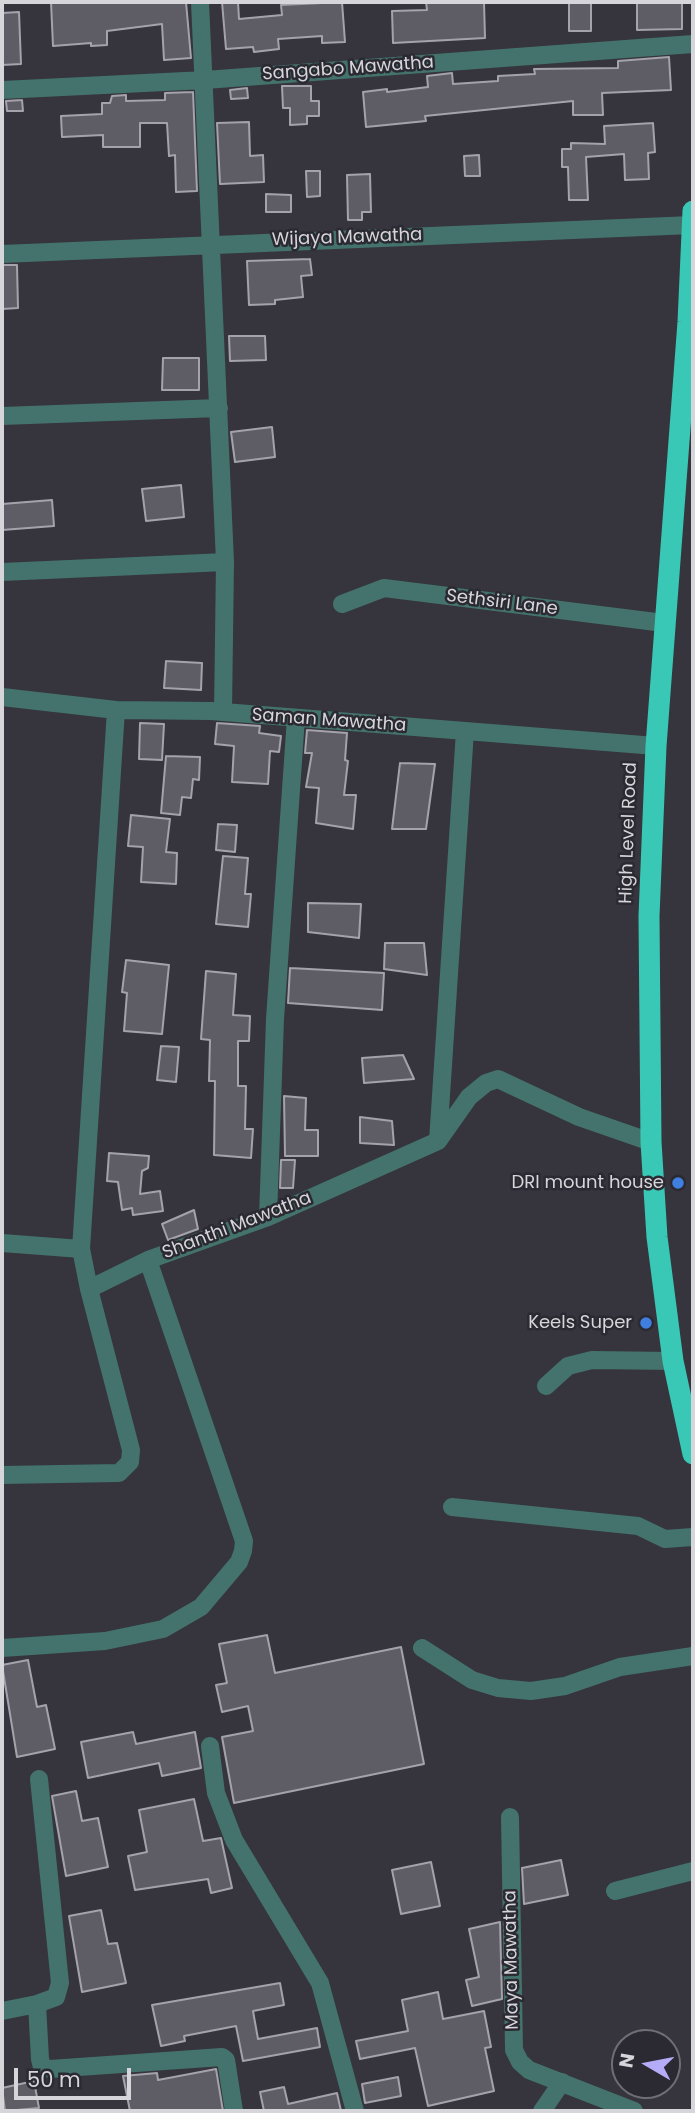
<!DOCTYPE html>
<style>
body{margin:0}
#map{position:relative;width:695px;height:2113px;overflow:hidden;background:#36343c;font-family:Poppins,sans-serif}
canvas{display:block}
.frame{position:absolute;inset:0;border:4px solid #d5d5da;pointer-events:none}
.north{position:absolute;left:611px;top:2029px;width:70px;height:70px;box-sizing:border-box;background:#2b2a32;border:2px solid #6f6e75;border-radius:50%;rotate:280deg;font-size:19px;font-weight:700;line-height:28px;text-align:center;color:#d5d5da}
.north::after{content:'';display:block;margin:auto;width:24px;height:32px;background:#b5acf8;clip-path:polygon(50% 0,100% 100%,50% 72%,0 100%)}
.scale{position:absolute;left:14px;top:2068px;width:117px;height:32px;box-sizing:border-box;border:4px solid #d5d5da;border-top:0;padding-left:9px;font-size:21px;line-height:24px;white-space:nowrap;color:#d5d5da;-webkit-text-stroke:5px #2b2a32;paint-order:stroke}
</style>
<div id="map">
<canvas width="695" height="2113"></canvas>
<div class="frame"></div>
<div class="north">N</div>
<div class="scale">50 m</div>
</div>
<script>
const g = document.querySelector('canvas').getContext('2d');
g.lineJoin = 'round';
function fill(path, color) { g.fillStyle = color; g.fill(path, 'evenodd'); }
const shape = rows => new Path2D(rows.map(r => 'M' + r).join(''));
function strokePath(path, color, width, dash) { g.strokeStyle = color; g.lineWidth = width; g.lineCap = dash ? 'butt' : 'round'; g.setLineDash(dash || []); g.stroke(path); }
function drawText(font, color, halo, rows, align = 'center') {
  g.font = font + ' Poppins,sans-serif'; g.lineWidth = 5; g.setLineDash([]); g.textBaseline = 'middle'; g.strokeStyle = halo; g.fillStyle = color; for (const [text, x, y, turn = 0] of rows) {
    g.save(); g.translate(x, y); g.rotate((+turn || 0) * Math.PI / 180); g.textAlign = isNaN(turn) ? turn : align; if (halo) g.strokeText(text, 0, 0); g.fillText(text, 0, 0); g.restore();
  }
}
const building = shape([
 [51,2,186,2,191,58,164,60,162,24,107,31,107,45,91,46,91,43,53,46,51,2],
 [222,2,238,2,239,19,282,15,281,5,342,2,345,42,322,43,322,36,278,39,279,49,254,52,253,47,226,49,222,2],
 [426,2,484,2,485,38,393,43,392,11,427,10,426,2],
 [569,2,591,2,591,31,569,31,569,2],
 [637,2,682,2,682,29,637,30,637,2],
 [19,12,21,64,2,65,2,13,19,12],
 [669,57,671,90,602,93,603,115,573,115,573,101,425,116,426,121,366,127,363,92,387,89,387,92,428,87,427,76,452,73,453,84,498,81,498,76,535,74,534,69,618,68,618,61,669,57],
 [282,86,311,86,311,101,319,101,319,116,307,116,307,124,290,125,290,108,283,108,282,86],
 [247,88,248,98,231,99,230,90,247,88],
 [193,92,197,191,176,192,175,155,169,156,167,123,140,123,140,147,103,147,103,135,62,137,61,116,102,114,102,103,110,103,112,96,126,95,126,101,165,100,165,93,193,92],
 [22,100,23,111,7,111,6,101,22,100],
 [249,122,250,156,263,155,264,182,220,184,217,123,249,122],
 [653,123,655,152,648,153,649,179,625,180,624,154,586,157,588,200,569,200,568,167,562,167,562,149,571,149,571,143,605,144,604,126,653,123],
 [479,155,480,176,465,176,464,156,479,155],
 [306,171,320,171,320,196,307,197,306,171],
 [370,174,371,212,362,212,362,220,348,220,347,175,370,174],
 [266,194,291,195,291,212,266,212,266,194],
 [310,259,312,275,301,276,303,297,275,300,275,304,249,305,247,261,310,259],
 [2,265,17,265,18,308,2,309,2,265],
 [229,336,265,336,266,360,230,361,229,336],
 [163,358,199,358,199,390,162,390,163,358],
 [272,427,275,457,235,462,231,432,272,427],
 [181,485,184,517,146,521,142,489,181,485],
 [52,500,54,526,2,530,2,504,52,500],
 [166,661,202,663,201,690,164,688,166,661],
 [140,723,164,724,162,760,139,759,140,723],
 [217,723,260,726,259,733,281,736,279,752,270,751,268,784,232,782,234,746,215,744,217,723],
 [307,730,347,733,345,760,348,761,344,795,356,795,353,829,316,823,319,788,306,787,312,753,305,753,307,730],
 [166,756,200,757,199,780,193,779,191,798,182,797,180,815,161,813,166,756],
 [400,763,435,764,426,829,392,829,400,763],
 [131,815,170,819,166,852,177,853,176,884,141,882,143,847,128,846,131,815],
 [218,824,237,825,235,852,216,850,218,824],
 [223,856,248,858,245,894,251,894,248,927,216,924,223,856],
 [308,903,361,904,359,938,308,932,308,903],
 [385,943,424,943,427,975,384,969,385,943],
 [126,960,169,965,162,1034,124,1031,127,993,122,992,126,960],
 [290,968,384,973,382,1010,288,1003,290,968],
 [206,971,236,974,233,1015,250,1016,249,1041,238,1041,238,1086,246,1086,245,1129,253,1129,251,1158,214,1155,215,1081,209,1081,210,1040,201,1039,206,971],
 [161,1046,179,1047,176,1082,157,1080,161,1046],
 [403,1055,414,1079,364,1083,362,1058,403,1055],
 [284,1096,306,1098,305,1130,318,1130,318,1156,285,1156,284,1096],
 [360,1117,392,1121,394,1145,360,1143,360,1117],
 [109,1153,149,1156,148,1168,142,1171,140,1194,160,1191,163,1211,133,1215,132,1208,122,1210,118,1182,107,1181,109,1153],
 [281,1160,295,1160,293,1188,280,1188,281,1160],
 [194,1210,198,1229,168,1240,162,1224,194,1210],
 [267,1635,275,1673,401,1647,424,1764,234,1803,222,1737,253,1731,248,1706,222,1712,216,1685,227,1683,219,1644,267,1635],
 [28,1660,37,1707,46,1705,55,1749,17,1757,2,1665,28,1660],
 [133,1732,136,1744,195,1732,201,1768,162,1776,159,1763,88,1778,81,1742,133,1732],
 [76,1791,82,1821,98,1818,108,1867,66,1876,52,1796,76,1791],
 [194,1799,203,1841,221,1838,232,1888,211,1893,208,1879,135,1890,128,1856,147,1852,139,1810,194,1799],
 [561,1860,568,1895,524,1904,522,1868,561,1860],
 [431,1862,440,1906,401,1914,392,1870,431,1862],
 [101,1910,108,1944,117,1943,126,1983,82,1992,69,1916,101,1910],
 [500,1922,502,1999,472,2006,466,1980,479,1977,469,1929,500,1922],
 [280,1983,284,2005,253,2011,258,2039,317,2028,320,2047,243,2061,236,2026,184,2036,185,2041,161,2046,152,2005,280,1983],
 [438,1992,443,2019,484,2011,491,2047,485,2048,494,2091,428,2106,415,2048,360,2059,356,2041,408,2031,402,2000,438,1992],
 [216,2069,223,2111,130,2111,123,2076,157,2073,158,2080,216,2069],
 [398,2077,401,2096,365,2103,362,2084,398,2077],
 [34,2081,39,2108,5,2111,2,2088,34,2081],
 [284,2087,288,2104,337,2093,341,2111,264,2111,260,2092,284,2087]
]);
const minor = shape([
 [200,2,225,562,223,712],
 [2,90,205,80,693,44],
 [2,254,692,225],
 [2,416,219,408],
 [2,572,225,562],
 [342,604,384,588,664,623],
 [2,697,116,710,211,711,656,746],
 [438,1141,465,731],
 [268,1217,275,1019,296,718],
 [2,1243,81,1249],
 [89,1289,81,1249,116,710],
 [546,1386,568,1366,592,1360,673,1361],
 [2,1475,119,1473,130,1462,131,1450,89,1289,148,1260,268,1217,438,1141,469,1097,486,1083,498,1079,579,1117,651,1142],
 [452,1507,638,1526,665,1539,693,1537],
 [2,1648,105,1641,163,1629,201,1607,239,1562,243,1551,244,1541,148,1260],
 [422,1648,472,1680,498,1688,531,1691,565,1686,620,1667,693,1656],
 [210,1746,216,1793,234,1840,320,1983,355,2111],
 [510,1817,514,2050,520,2062,529,2070,634,2111],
 [615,1891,693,1871],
 [37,2004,56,1997,60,1983,39,1779],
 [2,2011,37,2004,40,2059,42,2067,50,2069,222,2057,226,2060,234,2111],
 [542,2111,562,2082]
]);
const highway = shape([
 [693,211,688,322,656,746,649,916,651,1142,657,1237,673,1361,693,1454]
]);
const markers = [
 [678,1183,7,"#3f7fe0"],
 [646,1323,7,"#3f7fe0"]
];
const streetNames = [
 ["Sangabo Mawatha",348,69,-4],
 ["Wijaya Mawatha",347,238,-2],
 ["Sethsiri Lane",502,603,7],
 ["Saman Mawatha",329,721,4],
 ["High Level Road",629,833,-88],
 ["Shanthi Mawatha",237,1226,-21],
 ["Maya Mawatha",512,1960,-91]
];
const poiNames = [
 ["DRI mount house",664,1183],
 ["Keels Super",632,1323]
];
fill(building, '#5e5d66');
strokePath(building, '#a4a3ac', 2);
strokePath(minor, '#43736c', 18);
strokePath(highway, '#3ac8b6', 21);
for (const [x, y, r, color] of markers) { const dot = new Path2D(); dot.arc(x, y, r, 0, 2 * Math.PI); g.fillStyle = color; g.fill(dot); strokePath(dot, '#2b2a32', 2.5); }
drawText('18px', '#d5d5da', '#2b2a32', streetNames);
drawText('18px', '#d5d5da', '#2b2a32', poiNames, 'right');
</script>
